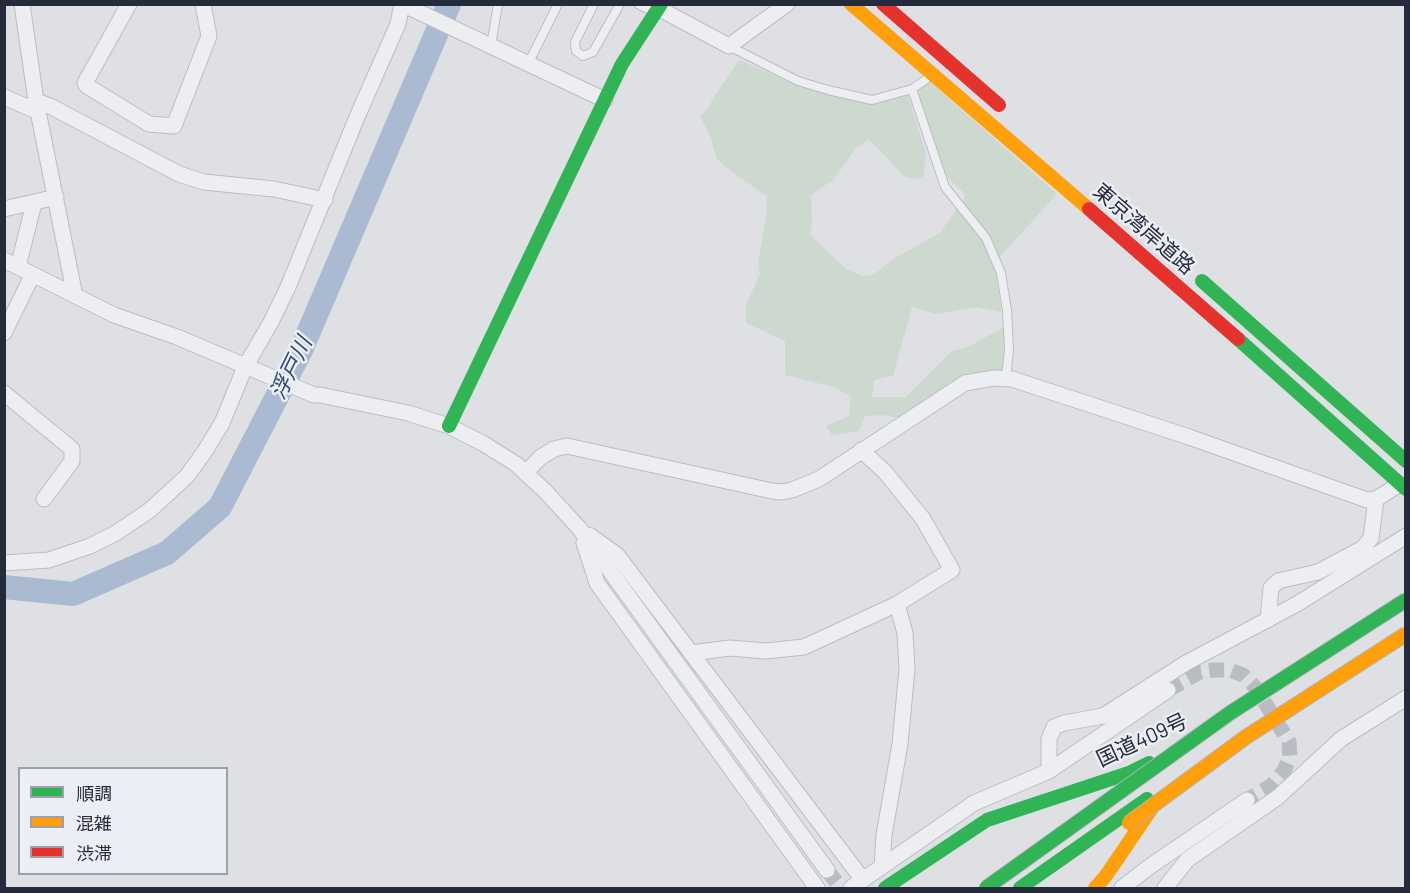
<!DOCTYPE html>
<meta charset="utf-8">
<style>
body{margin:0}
#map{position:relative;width:1410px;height:893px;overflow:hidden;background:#dee0e3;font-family:Barlow,"Noto Sans JP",sans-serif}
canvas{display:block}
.frame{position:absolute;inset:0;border:6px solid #252b3d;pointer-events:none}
.legend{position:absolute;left:18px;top:767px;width:210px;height:108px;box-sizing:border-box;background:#ebeef4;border:2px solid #9ca0ab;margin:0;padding:8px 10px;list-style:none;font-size:18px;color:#252b3d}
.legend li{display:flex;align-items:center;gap:12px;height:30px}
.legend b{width:30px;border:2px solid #9ca0ab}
</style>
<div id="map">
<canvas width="1410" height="893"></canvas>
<div class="frame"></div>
<ul class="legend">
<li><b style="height:8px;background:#30b455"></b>順調</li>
<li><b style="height:8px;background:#ff9f0a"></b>混雑</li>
<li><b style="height:8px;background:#e5322d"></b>渋滞</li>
</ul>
</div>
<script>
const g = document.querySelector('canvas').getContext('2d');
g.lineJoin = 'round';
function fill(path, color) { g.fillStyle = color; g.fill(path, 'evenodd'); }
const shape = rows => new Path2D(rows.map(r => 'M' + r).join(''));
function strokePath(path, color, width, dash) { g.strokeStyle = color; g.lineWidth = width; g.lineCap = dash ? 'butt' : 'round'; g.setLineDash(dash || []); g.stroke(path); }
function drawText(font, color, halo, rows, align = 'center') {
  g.font = font + ' Barlow,"Noto Sans JP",sans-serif'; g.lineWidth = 5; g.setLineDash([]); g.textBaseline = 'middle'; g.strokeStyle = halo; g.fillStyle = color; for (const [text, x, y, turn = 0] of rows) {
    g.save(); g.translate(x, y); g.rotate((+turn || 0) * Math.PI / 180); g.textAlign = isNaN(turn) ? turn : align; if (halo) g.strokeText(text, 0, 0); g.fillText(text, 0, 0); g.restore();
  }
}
const green = shape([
 [739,60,796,85,874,104,908,95,926,154,923,179,906,178,869,139,856,148,834,179,811,195,812,222,810,235,845,268,861,276,873,275,895,258,940,233,966,195,944,174,916,90,929,81,1057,194,995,262,1001,312,977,307,937,314,912,307,893,376,874,380,872,397,906,397,952,351,968,347,1004,327,1006,365,1000,373,901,418,881,415,865,416,859,431,832,435,826,426,849,416,851,396,833,387,785,375,785,341,746,323,746,305,760,274,758,262,766,219,767,197,722,164,717,159,711,138,700,116,708,108,714,97]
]);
const river = shape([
 [4,587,73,594,167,553,220,507,301,350,449,4]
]);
const streetTunnel = shape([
 [1168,690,1200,672,1214,670,1230,670,1243,675,1256,688,1289,742,1290,757,1284,771,1271,786,1247,800],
 [827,870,841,888]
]);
const lane = shape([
 [594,4,575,42,576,51,583,56,593,52,620,4],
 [638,4,653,12],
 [491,46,498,4],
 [729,46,798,81,828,90,872,100,912,89,928,78],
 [528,64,558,4],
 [912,89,945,187,986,238,1001,273,1007,310,1009,349,1007,369,1004,379]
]);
const street = shape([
 [22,4,36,101,75,296],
 [129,4,85,83,87,86,149,124,174,126,209,36,203,4],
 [402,4,605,100],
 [658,8,729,46,787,4],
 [4,97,39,112],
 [36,101,50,106,179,174,204,182,274,189,325,200],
 [4,209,56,197],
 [4,260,114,315,177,337,314,395,320,395,408,413,449,426,484,444,516,464,545,491,579,528,827,870],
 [18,267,34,203],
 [4,333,32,276],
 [4,393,72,449,72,461,44,499],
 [525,473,541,457,554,449,567,446,772,491,782,492,792,490,819,479,965,383,994,378,1012,379,1189,437,1367,500,1376,499,1400,484],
 [589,535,617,555,863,880],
 [584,543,597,583,817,888],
 [4,563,49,560,90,546,116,533,150,510,187,476,205,451,222,423,245,367,271,322,288,287,357,117,398,24,402,4],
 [1268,620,1271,588,1278,581,1318,572,1363,548,1371,538,1376,499],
 [691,653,730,648,766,651,804,647,897,604,952,570,923,519,885,472,861,450],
 [1049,771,1049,739,1054,727,1064,723,1103,716,1186,663,1297,604,1406,536],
 [882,867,884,835,900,744,907,669,905,633,897,604],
 [851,888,974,803,1049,771,1168,690],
 [1122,888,1149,867,1247,800],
 [1165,888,1187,860,1278,797,1341,739,1406,698]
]);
const fast = shape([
 [1202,281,1406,461],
 [1238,339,1406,489],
 [449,426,622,64,661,4],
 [885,888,987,820,1129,773,1149,763],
 [1020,888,1147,799]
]);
const slow = shape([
 [851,4,1089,209],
 [1095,888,1105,877,1154,805]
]);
const jam = shape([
 [883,4,999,105],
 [1089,209,1238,339]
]);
const fastBridge = shape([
 [986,888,1230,713,1406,600]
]);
const slowBridge = shape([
 [1129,823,1246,737,1406,634]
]);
const streetNames = [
 ["東京湾岸道路",1144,229,41],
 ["国道409号",1142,740,-25]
];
const waterNames = [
 ["浮戸川",291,368,-64]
];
fill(green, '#cdd8ce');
strokePath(river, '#aabad0', 24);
strokePath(streetTunnel, '#b9bcc2', 15, [15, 8]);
strokePath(lane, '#bbbdc1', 10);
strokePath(street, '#bbbdc1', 17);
strokePath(lane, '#edeef1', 8);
strokePath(street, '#edeef1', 15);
strokePath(fast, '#30b455', 14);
strokePath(slow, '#ff9f0a', 14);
strokePath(jam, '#e5322d', 14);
strokePath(fastBridge, '#b0b3b8', 16, []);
strokePath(slowBridge, '#b0b3b8', 16, []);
strokePath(fastBridge, '#30b455', 14);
strokePath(slowBridge, '#ff9f0a', 14);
drawText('21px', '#252b3d', '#ebeef4', streetNames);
drawText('italic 22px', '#2e4672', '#ebeef4', waterNames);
</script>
